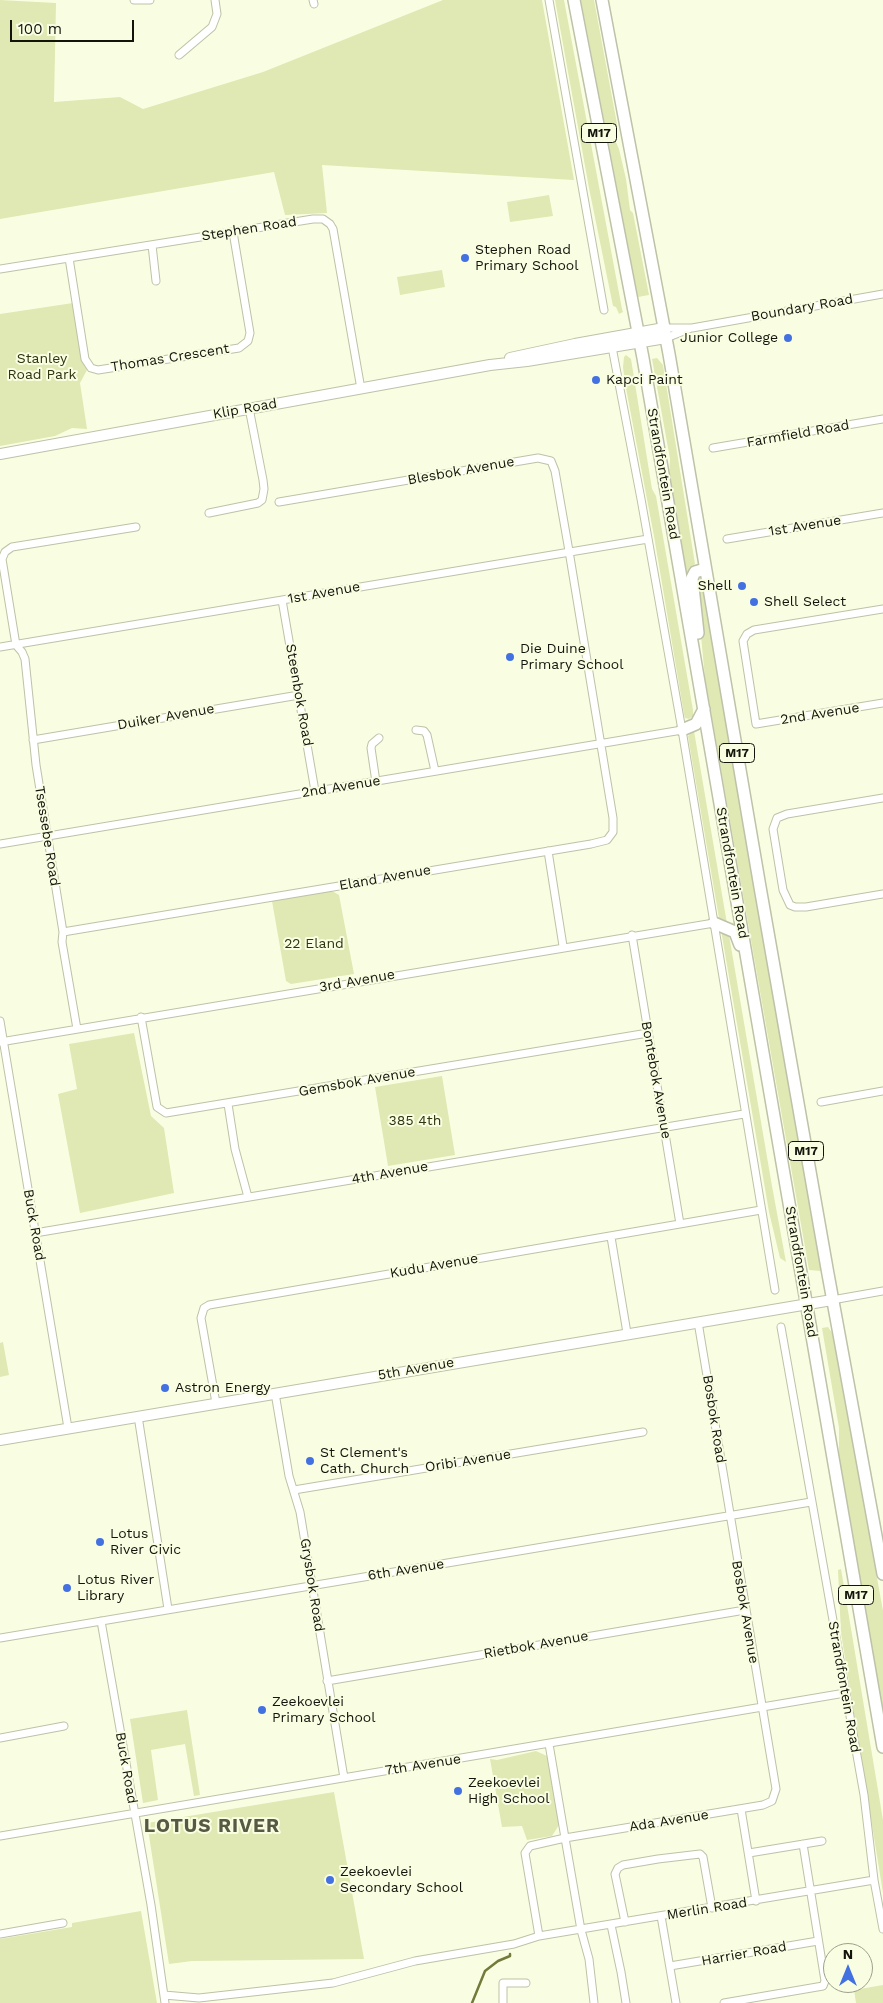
<!DOCTYPE html>
<style>
body{margin:0}
#map{position:relative;width:883px;height:2003px;overflow:hidden;background:#f9fee2;font-family:"Work Sans",sans-serif}
canvas{display:block}
.north{position:absolute;left:823px;top:1943px;width:50px;height:50px;box-sizing:border-box;background:#f9fee2;border:1px solid #9da08c;border-radius:50%;rotate:0deg;font-size:14px;font-weight:700;line-height:20px;text-align:center;color:#13140b}
.north::after{content:'';display:block;margin:auto;width:18px;height:22px;background:#4371e2;clip-path:polygon(50% 0,100% 100%,50% 72%,0 100%)}
.scale{position:absolute;left:10px;top:20px;width:124px;height:22px;box-sizing:border-box;border:2px solid #13140b;border-top:0;padding-left:6px;font-size:15px;line-height:18px;white-space:nowrap;color:#13140b;-webkit-text-stroke:4px #f9fee2;paint-order:stroke}
</style>
<div id="map">
<canvas width="883" height="2003"></canvas>
<div class="north">N</div>
<div class="scale">100 m</div>
</div>
<script>
const g = document.querySelector('canvas').getContext('2d');
g.lineJoin = 'round';
function fill(path, color) { g.fillStyle = color; g.fill(path, 'evenodd'); }
const shape = rows => new Path2D(rows.map(r => 'M' + r).join(''));
function strokePath(path, color, width, dash) { g.strokeStyle = color; g.lineWidth = width; g.lineCap = dash ? 'butt' : 'round'; g.setLineDash(dash || []); g.stroke(path); }
function drawText(font, color, halo, rows, align = 'center') {
  g.font = font + ' "Work Sans",sans-serif'; g.lineWidth = 4; g.setLineDash([]); g.textBaseline = 'middle'; g.strokeStyle = halo; g.fillStyle = color; for (const [text, x, y, turn = 0] of rows) {
    g.save(); g.translate(x, y); g.rotate((+turn || 0) * Math.PI / 180); g.textAlign = isNaN(turn) ? turn : align; if (halo) g.strokeText(text, 0, 0); g.fillText(text, 0, 0); g.restore();
  }
}
const green = shape([
 [0,0,56,3,54,102,120,97,143,109,263,72,443,0,542,0,574,180,322,165,327,213,285,215,274,172,0,219],
 [555,0,564,0,622,309,623,312,619,314,616,307,613,306,589,188],
 [581,0,594,0,617,124,615,132,615,140,619,149,626,179,630,210,633,213,649,295,638,297],
 [549,195,553,216,510,222,507,202],
 [442,270,445,287,400,295,397,277],
 [73,303,82,359,87,370,80,383,87,429,72,428,55,436,0,446,0,314],
 [626,355,631,359,652,489,656,496,693,710,693,716,689,719,685,718,684,714,654,536,625,383,623,367,624,357],
 [657,358,663,365,695,564,689,568,685,582,669,476,670,459,652,359],
 [700,578,704,596,821,1271,809,1270,705,678,696,583],
 [694,731,772,1186,786,1262,780,1258,769,1212,688,736],
 [332,891,339,895,354,974,291,984,286,981,272,901],
 [134,1033,151,1116,164,1128,174,1193,80,1213,58,1094,77,1089,69,1044],
 [442,1076,455,1155,388,1166,375,1087],
 [828,1327,833,1334,883,1611,883,1718,839,1463,839,1428,822,1328],
 [3,1342,9,1375,0,1377,0,1343],
 [841,1569,883,1820,883,1893,841,1633,838,1570],
 [187,1710,200,1795,194,1796,185,1744,151,1750,158,1800,143,1803,130,1719],
 [536,1751,547,1756,559,1825,552,1836,527,1840,522,1826,502,1827,490,1759,497,1760],
 [334,1792,364,1959,192,1961,169,1964,147,1823],
 [141,1911,157,2003,0,2003,0,1939,72,1927,72,1923],
 [883,1985,883,2003,856,2003,854,1990]
]);
const stream = shape([
 [472,2003,485,1971,498,1961,510,1956,510,1954]
]);
const street = shape([
 [134,0,150,0],
 [313,0,314,4],
 [549,0,604,310],
 [179,55,212,27,217,14,215,0],
 [152,245,156,281],
 [69,258,85,359,91,368,98,370,239,348,248,341,250,333,233,232],
 [0,269,313,219,323,219,330,224,333,229,361,389],
 [664,328,692,328,883,294],
 [666,338,689,329],
 [612,347,641,499,682,730,775,1290],
 [713,448,883,419],
 [209,513,258,503,262,500,264,489,263,480,249,408],
 [727,539,883,513],
 [282,600,315,791],
 [883,609,754,630,747,634,743,641,756,724,883,703],
 [0,647,648,539],
 [416,730,424,731,427,735,435,771],
 [33,740,299,695],
 [376,782,371,748,372,744,379,738],
 [883,798,787,814,777,818,773,829,783,890,790,905,795,907,806,907,883,894],
 [0,844,682,730],
 [548,851,563,946],
 [63,932,591,844,607,840,613,832,613,818,569,551,555,471,551,461,538,458,279,502],
 [632,935,680,1224],
 [141,1017,157,1107,166,1113,648,1033],
 [0,1021,68,1428],
 [77,1029,62,942,63,932,36,765,25,659,22,652,16,645,2,559,5,552,12,547,136,527],
 [0,1042,714,923],
 [821,1102,883,1091],
 [228,1104,235,1149,248,1197],
 [35,1233,744,1114],
 [611,1237,627,1333],
 [832,1300,883,1291],
 [781,1327,864,1795,874,1880,883,1929],
 [275,1393,289,1476,300,1512,344,1778],
 [216,1403,201,1318,204,1308,209,1305,761,1210],
 [138,1416,168,1609],
 [294,1490,643,1432],
 [101,1621,151,1905,165,2003],
 [0,1638,811,1502],
 [327,1681,745,1610],
 [0,1738,64,1726],
 [549,1744,565,1838,763,1805,772,1801,776,1789,698,1322],
 [741,1809,756,1901],
 [0,1836,845,1693],
 [749,1853,822,1841],
 [661,1916,676,2003],
 [625,1922,615,1874,618,1868,623,1865,658,1859,700,1854,703,1857,712,1908],
 [611,1925,621,1972,626,2003],
 [0,1934,63,1923],
 [539,1936,525,1853,530,1846,565,1838,581,1930,589,1959,594,2003],
 [670,1966,818,1941],
 [164,1995,199,1998,333,1983,415,1961,514,1944,539,1936,874,1880],
 [503,2003,503,1983,526,1983],
 [724,2003,823,1986,825,1981,803,1844]
]);
const secondary = shape([
 [510,358,575,344,664,328],
 [0,454,490,365,527,361,666,338],
 [0,1440,832,1300]
]);
const primary = shape([
 [574,0,643,358,883,1747],
 [602,0,669,354,760,887,828,1274,883,1574],
 [698,633,692,578,695,572,705,569],
 [682,730,696,724,704,709],
 [714,923,735,932,740,945]
]);
const markers = [
 [465,258,5,"#4371e2"],
 [788,338,5,"#4371e2"],
 [596,380,5,"#4371e2"],
 [742,586,5,"#4371e2"],
 [754,602,5,"#4371e2"],
 [510,657,5,"#4371e2"],
 [165,1388,5,"#4371e2"],
 [310,1461,5,"#4371e2"],
 [100,1542,5,"#4371e2"],
 [67,1588,5,"#4371e2"],
 [262,1710,5,"#4371e2"],
 [458,1791,5,"#4371e2"],
 [330,1880,5,"#4371e2"]
];
const shields = [
 [599,133,35],
 [737,753,35],
 [806,1151,35],
 [856,1595,35]
];
const shieldNames = [
 ["M17",599,133],
 ["M17",737,753],
 ["M17",806,1151],
 ["M17",856,1595]
];
const streetNames = [
 ["Stephen Road",249,229,-9],
 ["Boundary Road",802,308,-10],
 ["Thomas Crescent",170,358,-9],
 ["Klip Road",245,409,-10],
 ["Farmfield Road",798,434,-10],
 ["Blesbok Avenue",461,471,-10],
 ["Strandfontein Road",663,474,80],
 ["1st Avenue",805,526,-9],
 ["1st Avenue",324,593,-10],
 ["Steenbok Road",299,695,80],
 ["2nd Avenue",820,714,-9],
 ["Duiker Avenue",166,717,-10],
 ["2nd Avenue",341,787,-9],
 ["Tsessebe Road",47,836,81],
 ["Strandfontein Road",732,873,80],
 ["Eland Avenue",385,878,-10],
 ["3rd Avenue",357,981,-10],
 ["Bontebok Avenue",656,1080,80],
 ["Gemsbok Avenue",357,1082,-10],
 ["4th Avenue",390,1173,-10],
 ["Buck Road",34,1225,80],
 ["Kudu Avenue",434,1266,-10],
 ["Strandfontein Road",801,1272,80],
 ["5th Avenue",416,1369,-10],
 ["Bosbok Road",714,1419,81],
 ["Oribi Avenue",468,1461,-9],
 ["6th Avenue",406,1570,-9],
 ["Grysbok Road",312,1585,81],
 ["Bosbok Avenue",745,1612,80],
 ["Rietbok Avenue",536,1645,-10],
 ["Strandfontein Road",844,1687,80],
 ["7th Avenue",423,1765,-9],
 ["Buck Road",126,1768,80],
 ["Ada Avenue",669,1821,-9],
 ["Merlin Road",707,1909,-9],
 ["Harrier Road",744,1954,-10]
];
const poiNames = [
 ["Stephen Road",475,250],
 ["Primary School",475,266],
 ["Junior College",778,338,"right"],
 ["Kapci Paint",606,380],
 ["Shell",732,586,"right"],
 ["Shell Select",764,602],
 ["Die Duine",520,649],
 ["Primary School",520,665],
 ["Astron Energy",175,1388],
 ["St Clement's",320,1453],
 ["Cath. Church",320,1469],
 ["Lotus",110,1534],
 ["River Civic",110,1550],
 ["Lotus River",77,1580],
 ["Library",77,1596],
 ["Zeekoevlei",272,1702],
 ["Primary School",272,1718],
 ["Zeekoevlei",468,1783],
 ["High School",468,1799],
 ["Zeekoevlei",340,1872],
 ["Secondary School",340,1888]
];
const parkNames = [
 ["Stanley",42,359],
 ["Road Park",42,375],
 ["22 Eland",314,944],
 ["385 4th",415,1121]
];
const districtNames = [
 ["LOTUS RIVER",212,1826]
];
fill(green, '#e0e8b3');
strokePath(stream, '#737a3b', 2.5);
strokePath(street, '#bdc2a8', 9);
strokePath(secondary, '#bdc2a8', 12);
strokePath(primary, '#bdc2a8', 14);
strokePath(street, '#fff', 7);
strokePath(secondary, '#fff', 10);
strokePath(primary, '#fff', 11);
for (const [x, y, r, color] of markers) { const dot = new Path2D(); dot.arc(x, y, r, 0, 2 * Math.PI); g.fillStyle = color; g.fill(dot); strokePath(dot, '#f9fee2', 2); }
for (const [x, y, w] of shields) { const box = new Path2D(); box.roundRect(x - w / 2, y - 9.5, w, 19, 4); g.fillStyle = '#f9fee2'; g.fill(box); strokePath(box, '#13140b', 1); }
drawText('bold 12px', '#13140b', null, shieldNames);
drawText('14px', '#13140b', '#f9fee2', streetNames);
drawText('14px', '#13140b', '#f9fee2', poiNames, 'left');
drawText('14px', '#30340f', '#f9fee2', parkNames);
g.letterSpacing = '1px';
drawText('bold 19px', '#575a43', '#f9fee2', districtNames);
g.letterSpacing = '0px';
</script>
